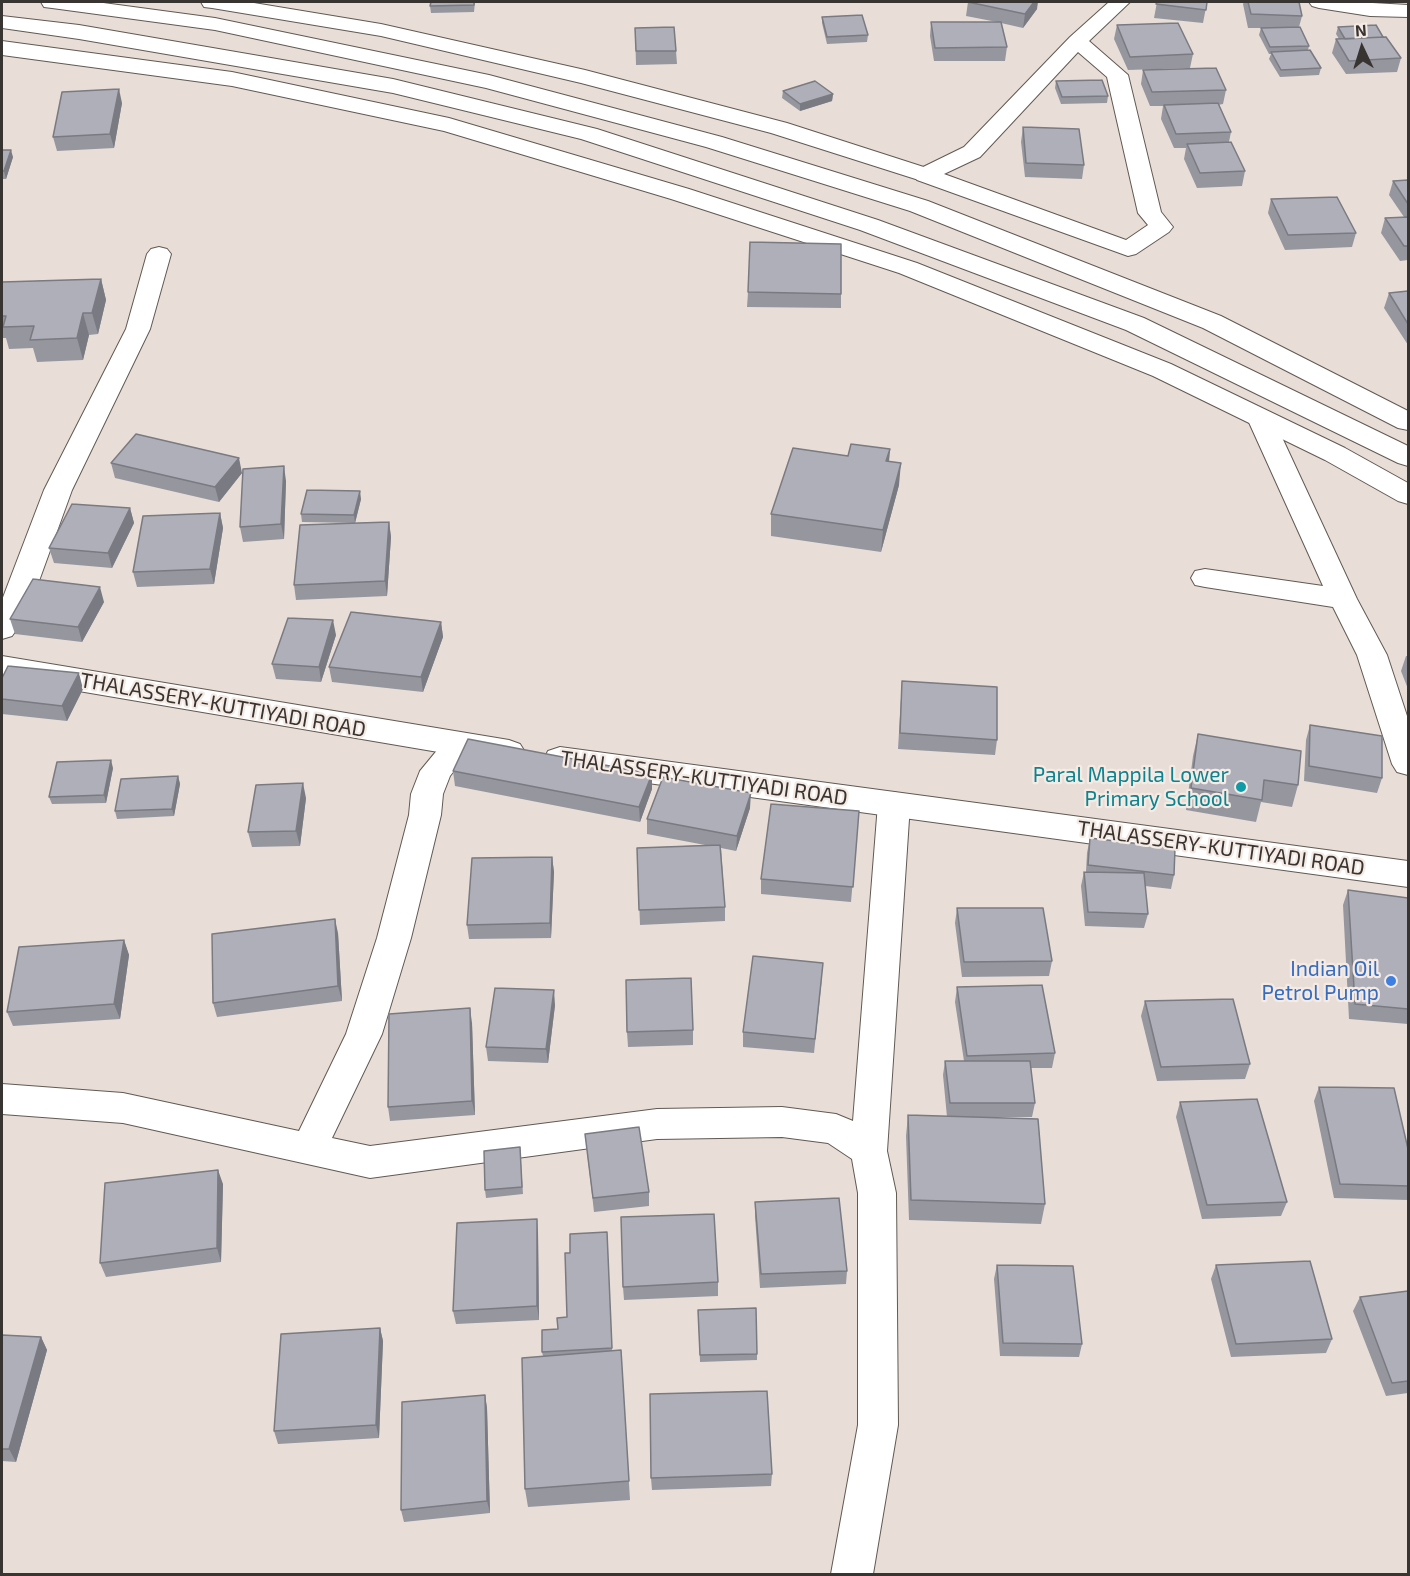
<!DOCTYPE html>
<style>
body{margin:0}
#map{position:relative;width:1410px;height:1576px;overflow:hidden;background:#e8ded7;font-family:"Exo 2",sans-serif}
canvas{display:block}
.frame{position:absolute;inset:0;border:3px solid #383431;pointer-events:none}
.north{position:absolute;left:1332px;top:18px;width:60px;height:60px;-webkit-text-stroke:4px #f5ebe4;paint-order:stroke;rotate:356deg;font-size:16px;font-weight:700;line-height:24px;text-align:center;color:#383431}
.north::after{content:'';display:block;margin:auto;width:21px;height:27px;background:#383431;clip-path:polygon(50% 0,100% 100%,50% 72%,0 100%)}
</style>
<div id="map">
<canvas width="1410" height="1576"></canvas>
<div class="frame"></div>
<div class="north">N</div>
</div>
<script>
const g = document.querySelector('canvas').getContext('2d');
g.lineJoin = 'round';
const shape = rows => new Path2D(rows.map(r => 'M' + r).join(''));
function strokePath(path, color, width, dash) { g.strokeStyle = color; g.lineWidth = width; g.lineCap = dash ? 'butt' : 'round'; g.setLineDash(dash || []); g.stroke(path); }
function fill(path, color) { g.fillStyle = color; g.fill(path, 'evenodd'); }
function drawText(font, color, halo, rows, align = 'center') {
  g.font = font + ' "Exo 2",sans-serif'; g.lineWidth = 4.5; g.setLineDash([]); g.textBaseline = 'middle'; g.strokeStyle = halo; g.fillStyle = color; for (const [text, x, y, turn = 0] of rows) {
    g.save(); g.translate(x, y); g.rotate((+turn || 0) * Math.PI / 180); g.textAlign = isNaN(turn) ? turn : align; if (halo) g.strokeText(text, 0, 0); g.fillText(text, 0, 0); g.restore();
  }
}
const street = shape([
 [1109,2,1130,2,1089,41,1128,75,1161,212,1173,227,1169,232,1136,254,1128,256,917,180,914,175,917,170,964,147,1070,37,1109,2],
 [1078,52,1107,77,1138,213,1148,225,1126,240,944,174,980,157,1078,52],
 [1309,2,1355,2,1408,5,1408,17,1370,16,1319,8,1312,6,1309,2],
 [159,247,167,249,171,254,150,329,72,490,39,581,17,629,12,636,2,639,2,600,44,490,126,329,147,254,151,249,159,247],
 [1260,410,1269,412,1273,418,1357,599,1387,655,1408,719,1408,775,1397,772,1392,764,1357,655,1333,607,1205,587,1195,585,1191,578,1195,571,1205,569,1323,586,1247,418,1251,412,1260,410],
 [459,734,470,737,474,745,450,776,443,794,441,815,411,938,382,1034,332,1138,370,1146,657,1109,782,1107,836,1114,853,1121,878,804,883,796,894,792,905,796,910,804,887,1151,896,1193,898,1425,873,1574,831,1574,858,1425,858,1193,852,1159,828,1143,782,1137,657,1139,370,1178,123,1123,2,1114,2,1084,123,1093,299,1131,346,1034,377,938,409,815,411,794,420,771,448,737,459,734]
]);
const secondary = shape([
 [201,2,248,2,381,24,585,70,787,123,933,170,937,175,933,180,925,182,771,133,581,83,381,36,212,8,204,7,201,2],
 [2,41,232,72,449,118,689,189,917,263,1171,364,1345,448,1408,483,1408,504,1398,501,1325,460,1153,376,899,273,671,199,444,131,232,86,2,55,2,41]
]);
const primary = shape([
 [2,656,509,740,520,744,525,752,520,760,509,764,2,678,2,656],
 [560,747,1408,861,1408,887,560,771,548,767,544,759,548,751,560,747]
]);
const highway = shape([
 [41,2,96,2,215,18,489,75,722,137,928,201,1221,316,1408,411,1408,430,1398,428,1203,328,910,211,706,147,486,88,215,30,52,8,44,7,41,2],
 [2,16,79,25,393,79,597,129,878,220,1144,318,1408,446,1408,466,1398,463,1126,330,860,230,581,139,393,93,79,39,2,28,2,16]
]);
const wall = shape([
 [475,2,474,12,431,13,430,6],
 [968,2,1037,9,1023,28,1001,23,1007,47,1005,61,934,61,930,36,931,22,997,22,966,16],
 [1157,2,1207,2,1203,23,1154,18],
 [1244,2,1299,2,1302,16,1299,27,1309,46,1308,50,1321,68,1319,75,1280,77,1269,59,1271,54,1269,54,1259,35,1261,28,1248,28,1243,4],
 [822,17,868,35,867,42,827,44,822,23],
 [1117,25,1193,54,1190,68,1128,70,1114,39],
 [1338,27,1383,37,1401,58,1397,72,1346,74,1332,53,1336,39,1339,39,1336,34],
 [635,28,676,51,677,64,636,65],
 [1143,70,1226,90,1223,104,1218,105,1231,132,1229,142,1245,171,1242,186,1197,188,1184,159,1186,148,1174,148,1161,119,1163,106,1150,106,1141,84],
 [1056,81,1108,96,1107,103,1061,104,1055,88],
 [783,91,833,94,832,101,800,111,782,98],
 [122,103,114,148,57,151,53,137],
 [1023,127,1084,165,1082,179,1025,177,1021,142],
 [2,150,13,157,6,179,2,179],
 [1408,180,1408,260,1400,261,1381,233,1385,218,1404,217,1389,195,1393,181],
 [1271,199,1356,233,1352,247,1285,250,1268,213],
 [101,279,106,300,98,334,89,335,83,360,37,362,33,348,9,349,6,338,2,338,2,282],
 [1408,291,1408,345,1384,308,1389,293],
 [748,292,841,294,841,308,747,307],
 [890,449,889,462,899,485,881,552,771,536,771,514,848,456],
 [111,463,242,473,219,502,115,478],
 [286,481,284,539,243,542,240,527],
 [361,499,355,523,389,522,391,537,387,596,296,600,294,585,354,523,302,522,301,514],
 [130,508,134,523,112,568,54,563,49,548],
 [220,513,223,528,214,584,137,587,133,572],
 [104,602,82,642,15,634,10,619],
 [441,622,443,637,423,692,332,682,329,667],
 [336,635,321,682,276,679,272,664],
 [1406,656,1408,656,1408,689,1401,671],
 [2,678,83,689,67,721,2,714],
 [902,681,997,740,995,755,898,749],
 [1310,725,1382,778,1377,793,1304,781,1306,740],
 [1198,734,1298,785,1292,807,1261,802,1256,822,1186,810,1193,756],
 [113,768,106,803,52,804,49,797],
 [453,771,652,774,652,789,640,822,455,786],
 [178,776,180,784,174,816,117,819,115,811],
 [306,798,300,846,252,847,248,832],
 [750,808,736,851,721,848,725,907,725,921,640,925,637,848,705,845,647,834,647,819],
 [859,811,851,902,761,894,761,879],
 [1090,838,1174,875,1171,889,1145,886,1148,914,1144,928,1085,926,1081,886,1084,872,1086,872,1087,853],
 [552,857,554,872,551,938,469,939,467,925],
 [1348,890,1408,898,1408,1024,1349,1019,1343,905],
 [957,908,1052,961,1049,976,962,977,955,923],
 [338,933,342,1001,217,1017,213,1003],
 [124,940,129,955,120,1019,13,1026,7,1012],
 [822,978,814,1053,743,1047,743,1032],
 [957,987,1055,1053,1052,1068,1031,1068,1035,1103,1032,1117,973,1117,1045,1204,1041,1224,909,1220,906,1136,908,1115,947,1117,943,1075,945,1061,964,1061,955,1002],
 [1145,1001,1250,1064,1245,1079,1157,1081,1141,1016],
 [555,1005,548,1063,488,1061,486,1047],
 [472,1023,475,1115,390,1121,388,1107],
 [693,1030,693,1045,628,1047,627,1032],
 [1319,1087,1408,1149,1408,1200,1334,1198,1314,1101],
 [1180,1102,1287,1202,1281,1216,1202,1219,1176,1117],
 [585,1134,649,1192,649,1206,594,1212],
 [520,1147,523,1194,486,1198,485,1190],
 [223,1184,221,1262,106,1277,100,1263],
 [755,1202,847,1271,846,1284,760,1288,755,1216],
 [538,1232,539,1320,456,1324,453,1311],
 [607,1232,612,1350,621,1350,630,1500,528,1507,525,1489,543,1356,542,1352,567,1317,570,1253],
 [997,1265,1082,1344,1079,1357,1000,1356,994,1279],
 [1216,1265,1332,1339,1326,1353,1231,1357,1211,1279],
 [718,1282,718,1296,624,1300,623,1287],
 [1408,1291,1408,1393,1386,1396,1353,1311,1360,1297],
 [698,1310,757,1354,757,1360,700,1362],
 [380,1328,383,1341,379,1438,278,1444,274,1431],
 [2,1335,41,1337,47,1350,16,1462,2,1461],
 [485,1395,487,1408,490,1513,404,1522,401,1510],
 [772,1474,771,1486,652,1490,651,1478]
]);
const shadedWall = shape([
 [1034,2,1038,2,1037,9,1023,28,1025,14],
 [119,89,122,103,114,148,110,134],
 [833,94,832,101,800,111,800,104],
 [11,150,13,157,6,179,4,171],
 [101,279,106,300,98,334,92,313],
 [83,313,89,335,83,360,77,338],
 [890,449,888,471,886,461],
 [239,458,242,473,219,502,215,487],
 [901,463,899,485,881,552,883,530],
 [284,466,286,481,284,539,281,524],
 [360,491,361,499,355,523,354,515],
 [130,508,134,523,112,568,108,553],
 [220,513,223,528,214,584,210,569],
 [389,522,391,537,387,596,385,581],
 [100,587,104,602,82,642,78,627],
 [333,620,336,635,321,682,319,667],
 [441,622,443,637,423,692,421,677],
 [79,673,83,689,67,721,62,706],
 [111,760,113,768,106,803,104,795],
 [652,774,652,789,640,822,639,807],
 [178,776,180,784,174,816,172,809],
 [303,783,306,798,300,846,296,831],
 [751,793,750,808,736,851,737,836],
 [552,857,554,872,551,938,550,923],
 [335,919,338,933,342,1001,338,986],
 [124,940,129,955,120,1019,114,1004],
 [554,990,555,1005,548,1063,546,1049],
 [470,1008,472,1023,475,1115,472,1101],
 [218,1170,223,1184,221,1262,217,1248],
 [537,1219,538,1232,539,1320,537,1306],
 [380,1328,383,1341,379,1438,376,1425],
 [41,1337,47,1350,16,1462,9,1449],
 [485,1395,487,1408,490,1513,487,1501]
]);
const building = shape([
 [431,2,474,2,474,5,430,6,431,2],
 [968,2,1034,2,1025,14,968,2],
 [1157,2,1207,2,1206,10,1156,4,1157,2],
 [1248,2,1299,2,1302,16,1251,14,1248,2],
 [862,15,868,35,827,37,822,17,862,15],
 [931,22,1001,22,1007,47,935,48,931,22],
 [1178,23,1193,54,1130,57,1117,25,1178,23],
 [1376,25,1383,37,1345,39,1338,27,1376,25],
 [674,27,676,51,636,51,635,28,674,27],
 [1300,27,1309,46,1270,47,1261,28,1300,27],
 [1386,37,1401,58,1349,61,1336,39,1386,37],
 [1310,50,1321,68,1281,70,1271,52,1310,50],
 [1216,68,1226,90,1152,92,1143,70,1216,68],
 [1102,80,1108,96,1062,97,1056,81,1102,80],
 [815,81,833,94,800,104,783,91,815,81],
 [119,89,110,134,53,137,62,92,119,89],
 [1218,103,1231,132,1176,134,1164,105,1218,103],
 [1023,127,1079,129,1084,165,1026,163,1023,127],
 [1231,142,1245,171,1200,173,1187,144,1231,142],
 [2,150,11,150,4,171,2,171,2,150],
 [1408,180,1408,204,1393,181,1408,180],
 [1337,197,1356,233,1288,235,1271,199,1337,197],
 [1408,217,1408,246,1404,246,1385,218,1408,217],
 [750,242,841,244,841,294,748,292,750,242],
 [101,279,92,313,83,313,77,338,30,340,34,326,3,327,6,316,2,316,2,282,101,279],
 [1408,291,1408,324,1389,293,1408,291],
 [136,434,239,458,215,487,111,463,136,434],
 [851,444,890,449,886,461,901,463,883,530,771,514,793,448,848,456,851,444],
 [284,466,281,524,240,527,243,469,284,466],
 [307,490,360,491,354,515,301,514,307,490],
 [72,504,130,508,108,553,49,548,72,504],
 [220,513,210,569,133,572,143,516,220,513],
 [389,522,385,581,294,585,300,525,389,522],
 [33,579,100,587,78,627,10,619,33,579],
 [351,612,441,622,421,677,329,667,351,612],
 [288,618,333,620,319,667,272,664,288,618],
 [8,666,79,673,62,706,2,699,2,678,8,666],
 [902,681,997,687,997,740,900,733,902,681],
 [1310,725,1382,736,1382,778,1309,766,1310,725],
 [1198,734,1301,751,1298,785,1264,780,1262,800,1191,788,1198,734],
 [468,739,652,774,639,807,453,771,468,739],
 [111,760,104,795,49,797,57,762,111,760],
 [178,776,172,809,115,811,121,779,178,776],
 [663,777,751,793,737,836,647,819,663,777],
 [303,783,296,831,248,832,256,785,303,783],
 [771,804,859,811,853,887,761,879,771,804],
 [1090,838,1175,848,1174,875,1088,865,1090,838],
 [720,845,725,907,639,910,637,848,720,845],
 [552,857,550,923,467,925,472,858,552,857],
 [1084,872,1144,873,1148,914,1088,912,1084,872],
 [1348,890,1408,898,1408,1009,1355,1004,1348,890],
 [957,908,1043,908,1052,961,964,962,957,908],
 [335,919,338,986,213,1003,212,934,335,919],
 [124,940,114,1004,7,1012,19,947,124,940],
 [753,956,823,963,815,1039,743,1032,753,956],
 [691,978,693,1030,627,1032,626,980,691,978],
 [1042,985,1055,1053,967,1056,957,987,1042,985],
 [495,988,554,990,546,1049,486,1047,495,988],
 [1233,999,1250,1064,1161,1067,1145,1001,1233,999],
 [470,1008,472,1101,388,1107,389,1014,470,1008],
 [945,1061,1030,1061,1035,1103,950,1103,945,1061],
 [1319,1087,1394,1088,1408,1149,1408,1186,1340,1184,1319,1087],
 [1257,1099,1287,1202,1207,1205,1180,1102,1257,1099],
 [908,1115,1038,1119,1045,1204,911,1200,908,1115],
 [639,1127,649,1192,593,1198,585,1134,639,1127],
 [520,1147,522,1187,485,1190,484,1151,520,1147],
 [218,1170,217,1248,100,1263,105,1183,218,1170],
 [839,1198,847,1271,761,1274,755,1202,839,1198],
 [714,1214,718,1282,623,1287,621,1217,714,1214],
 [537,1219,537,1306,453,1311,457,1223,537,1219],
 [607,1232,612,1348,542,1352,542,1330,558,1329,557,1318,567,1317,565,1253,570,1253,570,1234,607,1232],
 [1310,1261,1332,1339,1236,1344,1216,1265,1310,1261],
 [997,1265,1073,1266,1082,1344,1003,1343,997,1265],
 [1408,1291,1408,1381,1392,1383,1360,1297,1408,1291],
 [756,1308,757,1354,700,1355,698,1310,756,1308],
 [380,1328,376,1425,274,1431,281,1334,380,1328],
 [2,1335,41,1337,9,1449,2,1449,2,1335],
 [621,1350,629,1481,525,1489,522,1358,621,1350],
 [767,1391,772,1474,651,1478,650,1394,767,1391],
 [485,1395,487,1501,401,1510,402,1402,485,1395]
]);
const markers = [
 [1241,787,6,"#0f9aa8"],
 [1391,981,6,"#3f7fe0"]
];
const streetNames = [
 ["THALASSERY-KUTTIYADI ROAD",223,705,10],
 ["THALASSERY-KUTTIYADI ROAD",704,778,8],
 ["THALASSERY-KUTTIYADI ROAD",1221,848,8]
];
const cultureNames = [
 ["Paral Mappila Lower",1229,775],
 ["Primary School",1229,799]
];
const shopNames = [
 ["Indian Oil",1379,969],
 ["Petrol Pump",1379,993]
];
strokePath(street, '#615952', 2);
strokePath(secondary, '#615952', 2);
strokePath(primary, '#615952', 2);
strokePath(highway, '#615952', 2);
fill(street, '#fff');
fill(secondary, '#fff');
fill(primary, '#fff');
fill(highway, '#fff');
fill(wall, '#96969f');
fill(shadedWall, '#7a7a82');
fill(building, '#afafb9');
strokePath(building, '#7a7a82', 1.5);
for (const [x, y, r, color] of markers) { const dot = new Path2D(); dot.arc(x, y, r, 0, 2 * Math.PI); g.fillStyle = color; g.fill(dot); strokePath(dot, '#f5ebe4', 2); }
drawText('21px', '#383431', '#f5ebe4', streetNames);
drawText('21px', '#0d838f', '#f5ebe4', cultureNames, 'right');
drawText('21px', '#366cbe', '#f5ebe4', shopNames, 'right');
</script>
